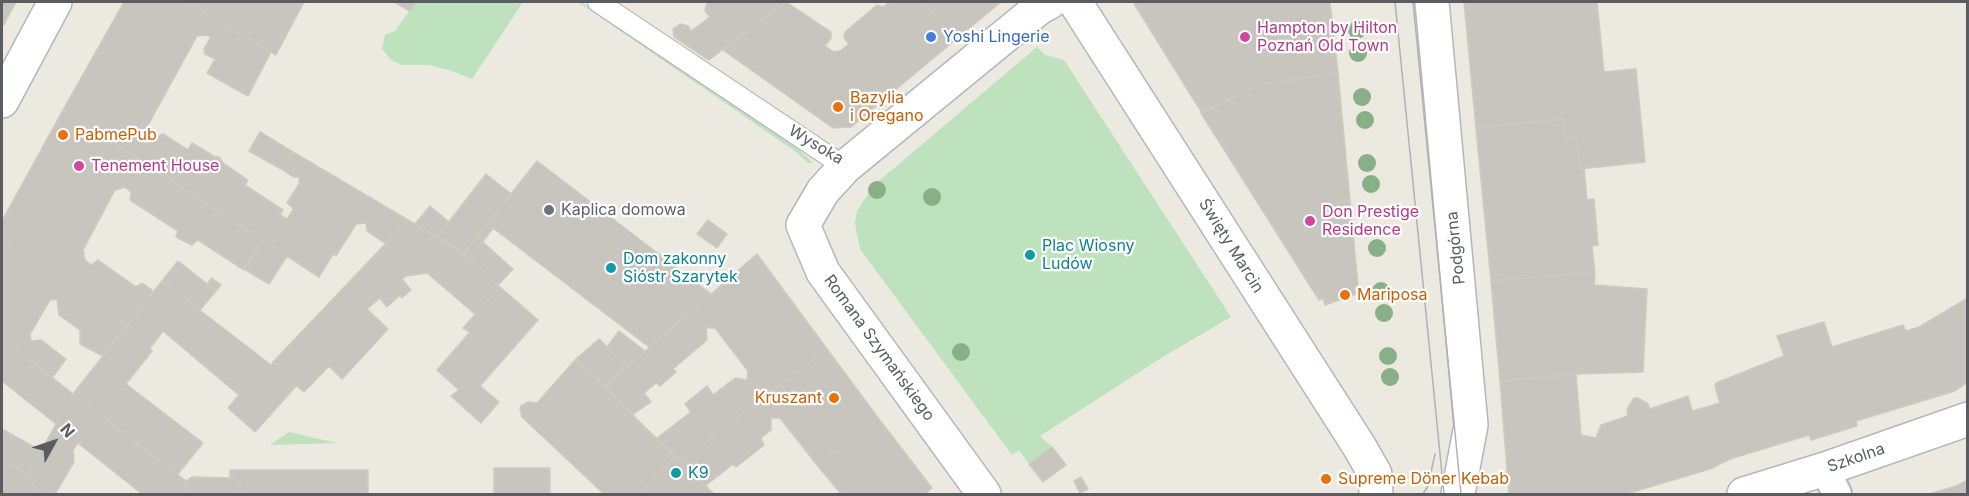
<!DOCTYPE html>
<meta charset="utf-8">
<style>
body{margin:0}
#map{position:relative;width:1969px;height:496px;overflow:hidden;background:#ebe9e0;font-family:Inter,sans-serif}
canvas{display:block}
.frame{position:absolute;inset:0;border:3px solid #595c60;pointer-events:none}
.north{position:absolute;left:24px;top:412px;width:60px;height:60px;-webkit-text-stroke:4px #fff;paint-order:stroke;rotate:50deg;font-size:16px;font-weight:700;line-height:24px;text-align:center;color:#595c60}
.north::after{content:'';display:block;margin:auto;width:21px;height:27px;background:#595c60;clip-path:polygon(50% 0,100% 100%,50% 72%,0 100%)}
</style>
<div id="map">
<canvas width="1969" height="496"></canvas>
<div class="frame"></div>
<div class="north">N</div>
</div>
<script>
const g = document.querySelector('canvas').getContext('2d');
g.lineJoin = 'round';
function fill(path, color) { g.fillStyle = color; g.fill(path, 'evenodd'); }
const shape = rows => new Path2D(rows.map(r => 'M' + r).join(''));
function strokePath(path, color, width, dash) { g.strokeStyle = color; g.lineWidth = width; g.lineCap = dash ? 'butt' : 'round'; g.setLineDash(dash || []); g.stroke(path); }
function drawText(font, color, halo, rows, align = 'center') {
  g.font = font + ' Inter,sans-serif'; g.lineWidth = 4.5; g.setLineDash([]); g.textBaseline = 'middle'; g.strokeStyle = halo; g.fillStyle = color; for (const [text, x, y, turn = 0] of rows) {
    g.save(); g.translate(x, y); g.rotate((+turn || 0) * Math.PI / 180); g.textAlign = isNaN(turn) ? turn : align; if (halo) g.strokeText(text, 0, 0); g.fillText(text, 0, 0); g.restore();
  }
}
const green = shape([
 [416,2,523,2,472,79,452,71,429,65,402,65,391,60,382,49,385,35,395,31],
 [578,2,581,2,694,79,698,77,797,148,813,163,808,163,795,151],
 [1037,47,1045,55,1064,60,1231,317,1161,358,1040,436,1052,447,1029,464,1019,450,1012,455,860,249,855,223,857,211,873,186],
 [289,432,337,443,270,445]
]);
const building = shape([
 [2,2,16,2,2,28,2,2],
 [124,2,186,2,271,52,248,96,207,73,215,59,205,54,204,49,211,37,207,35,197,36,147,127,152,139,163,134,188,150,192,143,215,157,219,157,223,163,248,180,245,185,283,210,280,215,287,219,293,210,292,207,287,203,299,184,299,177,293,177,283,170,293,152,408,220,386,244,367,231,366,223,356,224,336,256,333,254,319,277,63,110,124,2],
 [186,2,304,2,276,55,186,2],
 [394,2,416,2,410,11,394,2],
 [707,2,783,2,784,3,709,60,674,37,673,29,680,24,688,26,691,31,710,17,705,11,707,2],
 [786,2,831,32,831,38,825,46,834,52,840,51,849,44,844,38,845,32,877,5,883,7,889,2,923,2,955,40,851,127,833,128,723,50,786,2],
 [923,2,1001,2,955,40,923,2],
 [1133,2,1330,2,1338,73,1258,85,1202,113,1133,2],
 [1464,2,1597,2,1604,72,1636,69,1645,162,1580,169,1577,136,1565,138,1563,119,1476,128,1464,2],
 [1338,73,1358,286,1354,288,1356,294,1325,305,1323,298,1319,300,1201,113,1258,85,1338,73],
 [63,110,262,240,244,270,198,240,192,245,176,237,178,231,130,200,131,192,125,187,115,190,83,250,85,260,91,265,98,260,136,287,142,283,152,290,152,293,127,326,2,242,2,221,63,110],
 [1563,119,1565,138,1577,136,1580,169,1584,169,1587,200,1594,199,1598,245,1592,246,1595,275,1582,273,1491,281,1476,128,1563,119],
 [260,132,293,152,283,170,249,151,260,132],
 [537,161,711,294,649,347,493,228,483,242,477,237,537,161],
 [486,174,511,194,464,254,437,237,486,174],
 [430,206,449,222,437,237,415,224,430,206],
 [408,220,458,249,500,287,475,314,427,273,406,276,402,279,411,290,402,298,400,295,387,307,380,298,367,309,388,329,342,379,329,366,304,392,296,385,298,384,273,362,408,220],
 [708,220,727,234,717,248,697,234,708,220],
 [477,237,513,269,498,285,464,254,477,237],
 [262,240,287,256,269,284,244,269,262,240],
 [2,242,127,326,103,356,80,344,80,330,59,315,57,299,50,300,30,334,31,341,41,340,66,359,52,378,2,338,2,242],
 [757,254,827,349,681,461,657,438,691,412,685,404,707,386,713,395,735,378,747,380,748,371,715,328,706,328,707,340,673,369,676,372,660,386,656,383,644,393,651,402,633,414,605,386,757,254],
 [178,261,216,291,200,310,162,281,178,261],
 [1582,273,1595,275,1594,285,1647,289,1643,372,1576,374,1500,381,1491,281,1582,273],
 [212,278,221,285,216,291,207,284,212,278],
 [162,281,271,365,273,362,298,384,255,432,228,408,239,395,163,331,150,348,152,351,126,384,203,443,177,475,73,394,162,281],
 [500,287,538,320,480,386,499,402,481,423,451,396,459,390,437,370,470,332,463,328,500,287],
 [1968,298,1968,382,1955,391,1856,421,1857,426,1811,440,1809,435,1730,459,1710,469,1626,494,1509,494,1500,381,1576,374,1581,435,1596,438,1601,425,1628,416,1627,409,1634,398,1638,398,1648,404,1650,409,1688,396,1692,411,1720,403,1715,386,1716,383,1784,356,1777,336,1824,322,1832,347,1903,325,1906,331,1919,327,1968,298],
 [619,331,645,351,627,366,607,347,619,331],
 [2,338,73,394,56,424,2,381,2,338],
 [599,339,627,366,605,386,576,359,599,339],
 [827,349,879,419,817,465,780,418,771,418,771,430,761,438,764,445,736,467,733,464,705,486,681,461,827,349],
 [576,359,675,457,640,494,604,494,522,417,520,409,521,406,528,402,537,403,576,359],
 [73,394,186,481,186,494,142,494,78,443,73,450,74,462,55,494,38,494,28,474,73,394],
 [879,419,932,488,925,494,841,494,817,465,879,419],
 [2,429,41,451,28,474,2,460,2,429],
 [1052,447,1066,465,1043,482,1029,464,1052,447],
 [675,457,681,461,714,494,640,494,675,457],
 [2,460,28,474,38,494,2,494,2,460],
 [494,468,550,468,550,494,494,494,494,468],
 [230,470,368,470,368,494,240,494,240,485,235,478,230,478,230,470],
 [192,477,235,478,240,485,240,494,186,494,186,481,192,477],
 [1081,477,1088,489,1080,493,1074,481,1081,477],
 [1968,480,1968,494,1929,494,1956,486,1968,480]
]);
const service = shape([
 [598,2,845,167]
]);
const pedestrian = shape([
 [1825,469,1837,494]
]);
const minor = shape([
 [1075,2,1359,446,1375,474,1376,494],
 [1432,2,1471,425,1458,494],
 [2,101,55,2],
 [984,494,823,272,803,225,823,191,845,167,1039,8,1050,2],
 [1744,494,1825,469,1968,419]
]);
const tram = shape([
 [1395,2,1444,494],
 [1413,2,1461,494],
 [1423,494,1428,486,1435,454]
]);
const trees = [
 [1357,30],
 [1358,53],
 [1362,97],
 [1365,120],
 [1367,163],
 [1371,184],
 [877,190],
 [932,197],
 [1377,248],
 [1381,291],
 [1384,313],
 [961,352],
 [1388,356],
 [1390,377]
];
const markers = [
 [931,37,6,"#3f7fe0"],
 [1245,37,6,"#d1479c"],
 [838,107,6,"#e8710a"],
 [63,135,6,"#e8710a"],
 [79,166,6,"#d1479c"],
 [549,210,6,"#6b7280"],
 [1310,221,6,"#d1479c"],
 [1030,255,6,"#0f9aa8"],
 [611,268,6,"#0f9aa8"],
 [1345,295,6,"#e8710a"],
 [834,398,6,"#e8710a"],
 [676,473,6,"#0f9aa8"],
 [1326,479,6,"#e8710a"]
];
const hotelNames = [
 ["Hampton by Hilton",1257,28],
 ["Poznań Old Town",1257,46],
 ["Tenement House",91,166],
 ["Don Prestige",1322,212],
 ["Residence",1322,230]
];
const shopNames = [
 ["Yoshi Lingerie",943,37]
];
const foodNames = [
 ["Bazylia",850,98],
 ["i Oregano",850,116],
 ["PabmePub",75,135],
 ["Mariposa",1357,295],
 ["Kruszant",822,398,"right"],
 ["Supreme Döner Kebab",1338,479]
];
const streetNames = [
 ["Wysoka",816,145,31],
 ["Święty Marcin",1231,246,58],
 ["Podgórna",1456,248,-96],
 ["Romana Szymańskiego",879,348,54],
 ["Szkolna",1856,458,-19]
];
const worshipNames = [
 ["Kaplica domowa",561,210]
];
const cultureNames = [
 ["Plac Wiosny",1042,246],
 ["Ludów",1042,264],
 ["Dom zakonny",623,259],
 ["Sióstr Szarytek",623,277],
 ["K9",688,473]
];
fill(green, '#bde2bd');
fill(building, '#c8c5bf');
strokePath(building, '#cfcabe', 1.5);
strokePath(service, '#b3b6ba', 22);
strokePath(pedestrian, '#b3b6ba', 32);
strokePath(minor, '#b3b6ba', 36);
strokePath(service, '#fff', 20);
strokePath(pedestrian, '#fff', 28);
strokePath(minor, '#fff', 33);
strokePath(tram, '#b1b2b2', 1.5);
g.fillStyle = '#88af85';
for (const [x, y] of trees) { g.beginPath(); g.arc(x, y, 9, 0, 2 * Math.PI); g.fill(); }
for (const [x, y, r, color] of markers) { const dot = new Path2D(); dot.arc(x, y, r, 0, 2 * Math.PI); g.fillStyle = color; g.fill(dot); strokePath(dot, '#fff', 2); }
drawText('16px', '#b23c85', '#fff', hotelNames, 'left');
drawText('16px', '#366cbe', '#fff', shopNames, 'left');
drawText('16px', '#c56008', '#fff', foodNames, 'left');
drawText('16px', '#595c60', '#fff', streetNames);
drawText('16px', '#5b616d', '#fff', worshipNames, 'left');
drawText('16px', '#0d838f', '#fff', cultureNames, 'left');
</script>
